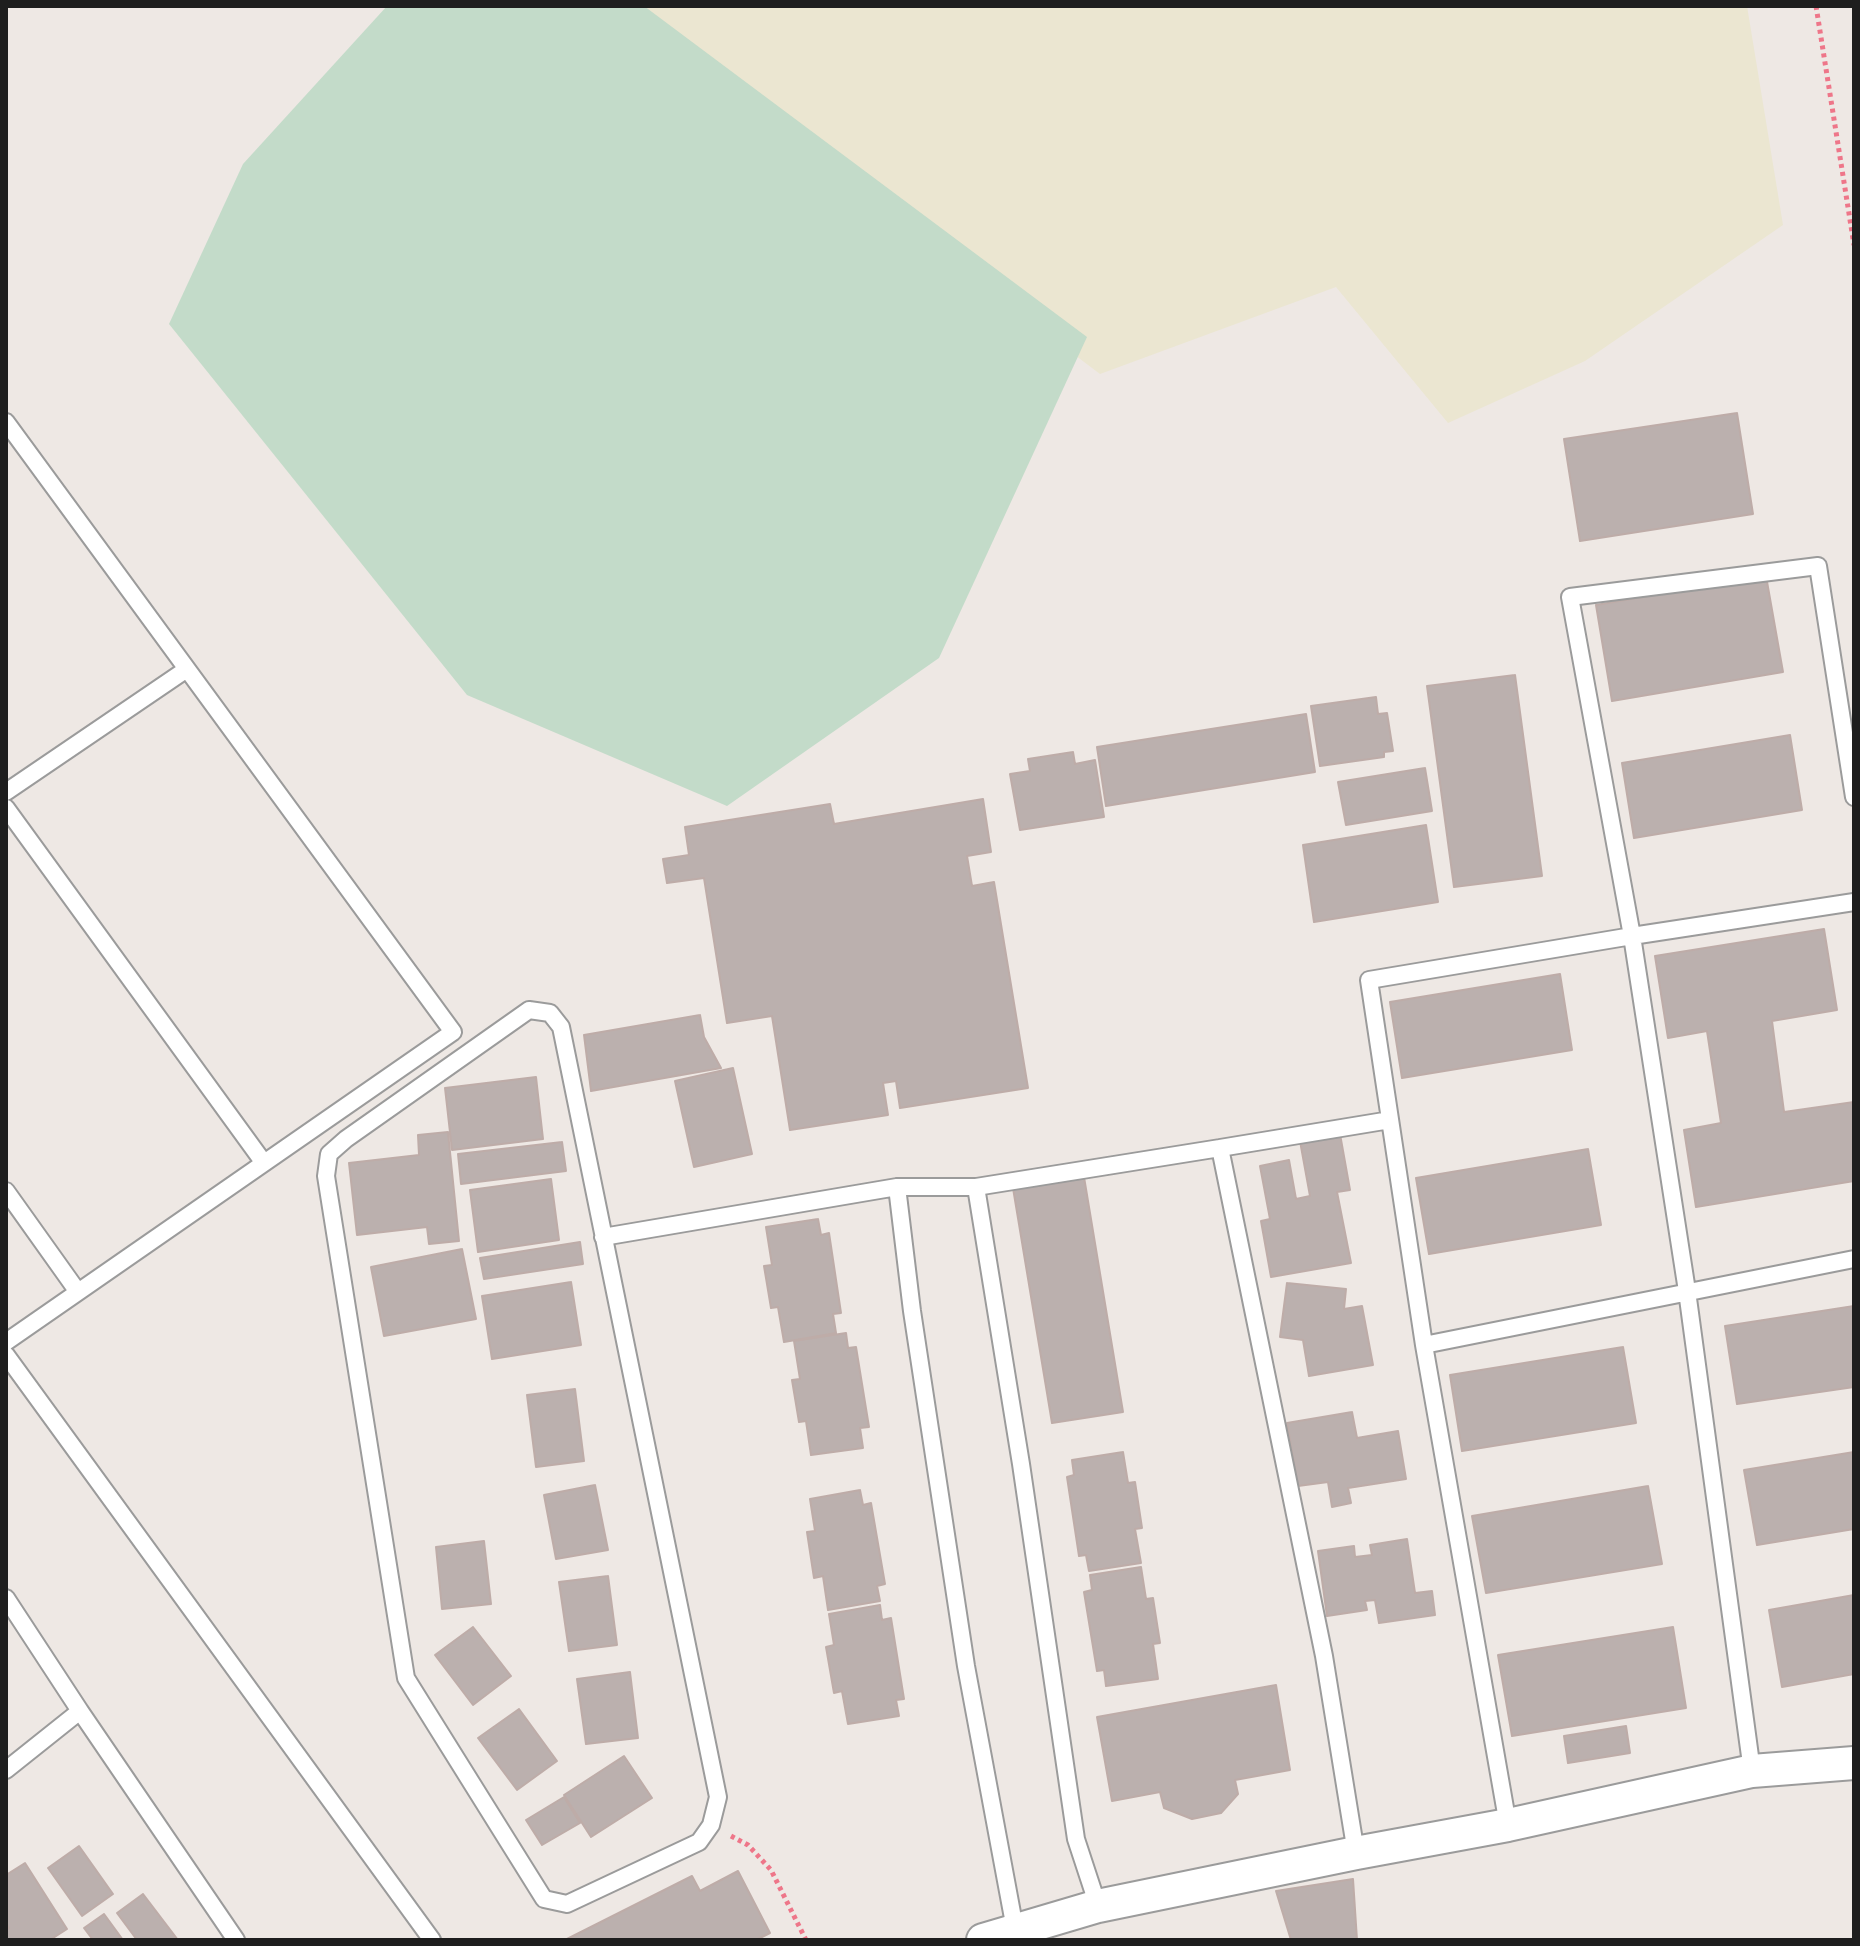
<!DOCTYPE html>
<style>
body{margin:0}
#map{position:relative;width:1860px;height:1946px;overflow:hidden;background:#eee8e4;font-family:"Fira Sans",sans-serif}
canvas{display:block}
.frame{position:absolute;inset:0;border:8px solid #1e1e1e;pointer-events:none}
</style>
<div id="map">
<canvas width="1860" height="1946"></canvas>
<div class="frame"></div>
</div>
<script>
const g = document.querySelector('canvas').getContext('2d');
g.lineJoin = 'round';
function fill(path, color) { g.fillStyle = color; g.fill(path, 'evenodd'); }
const shape = rows => new Path2D(rows.map(r => 'M' + r).join(''));
function strokePath(path, color, width, dash) { g.strokeStyle = color; g.lineWidth = width; g.lineCap = dash ? 'butt' : 'round'; g.setLineDash(dash || []); g.stroke(path); }
const farmland = shape([
 [613,6,1747,6,1783,225,1585,361,1448,423,1336,287,1100,374]
]);
const wetland = shape([
 [387,6,644,6,1087,337,939,658,727,806,467,695,169,324,243,164]
]);
const building = shape([
 [1737,413,1753,514,1580,541,1564,439,1737,413],
 [1766,576,1783,672,1612,701,1596,605,1766,576],
 [1515,675,1542,876,1454,887,1427,686,1515,675],
 [1376,697,1378,714,1387,713,1393,751,1384,752,1384,757,1320,766,1311,706,1376,697],
 [1306,714,1315,772,1106,806,1097,747,1306,714],
 [1790,735,1802,810,1634,838,1622,763,1790,735],
 [1073,752,1075,764,1095,760,1104,817,1020,830,1010,774,1030,771,1028,759,1073,752],
 [1425,768,1432,811,1346,825,1338,782,1425,768],
 [983,799,991,852,967,856,972,886,994,882,1028,1088,900,1108,896,1081,883,1083,888,1115,790,1130,772,1016,727,1023,704,878,667,883,663,859,689,855,685,827,830,804,834,824,983,799],
 [1426,825,1438,902,1314,922,1303,845,1426,825],
 [1824,929,1837,1010,1772,1021,1784,1112,1854,1102,1854,1181,1696,1207,1684,1130,1721,1123,1707,1031,1668,1038,1655,956,1824,929],
 [1560,974,1572,1050,1402,1078,1390,1002,1560,974],
 [700,1015,704,1037,721,1068,591,1091,584,1035,700,1015],
 [733,1068,752,1154,694,1167,675,1081,733,1068],
 [536,1077,543,1139,452,1150,445,1088,536,1077],
 [448,1132,459,1241,429,1244,427,1227,357,1235,349,1163,419,1155,418,1135,448,1132],
 [1340,1134,1350,1190,1337,1192,1351,1263,1271,1277,1261,1221,1270,1219,1260,1166,1289,1160,1296,1199,1310,1196,1300,1141,1340,1134],
 [562,1142,566,1171,461,1184,458,1154,562,1142],
 [1588,1149,1601,1225,1429,1254,1416,1178,1588,1149],
 [1084,1177,1123,1412,1052,1423,1013,1188,1084,1177],
 [551,1179,559,1240,478,1252,470,1190,551,1179],
 [818,1219,821,1235,829,1233,841,1313,833,1314,836,1333,784,1342,778,1307,771,1308,764,1266,772,1265,766,1227,818,1219],
 [580,1242,583,1264,484,1279,480,1258,580,1242],
 [462,1249,476,1319,384,1336,371,1267,462,1249],
 [571,1282,581,1345,492,1359,482,1296,571,1282],
 [1287,1283,1346,1289,1344,1309,1362,1306,1373,1365,1309,1376,1303,1340,1280,1337,1287,1283],
 [1854,1306,1854,1387,1737,1404,1725,1326,1854,1306],
 [846,1333,848,1348,856,1347,869,1427,860,1428,863,1448,811,1455,806,1421,799,1422,792,1380,800,1379,794,1341,846,1333],
 [1623,1347,1636,1423,1462,1451,1450,1375,1623,1347],
 [575,1389,584,1461,536,1467,527,1395,575,1389],
 [1352,1412,1357,1438,1398,1431,1406,1479,1348,1488,1351,1503,1332,1507,1328,1482,1298,1486,1287,1423,1352,1412],
 [1123,1452,1128,1483,1135,1482,1142,1528,1135,1529,1141,1563,1089,1571,1086,1555,1079,1556,1067,1477,1074,1475,1072,1460,1123,1452],
 [1854,1452,1854,1529,1757,1545,1744,1470,1854,1452],
 [595,1485,608,1550,556,1559,544,1495,595,1485],
 [1648,1486,1662,1564,1486,1593,1472,1516,1648,1486],
 [860,1490,863,1505,871,1503,885,1584,877,1586,880,1601,828,1610,823,1576,814,1578,807,1532,815,1531,810,1499,860,1490],
 [1407,1539,1415,1593,1432,1591,1435,1615,1379,1623,1375,1600,1365,1601,1367,1610,1327,1616,1318,1551,1354,1546,1355,1557,1372,1555,1370,1545,1407,1539],
 [484,1541,491,1604,442,1609,436,1547,484,1541],
 [1141,1567,1146,1599,1153,1598,1160,1643,1153,1644,1158,1679,1106,1686,1104,1670,1097,1671,1084,1592,1092,1590,1090,1575,1141,1567],
 [608,1576,617,1645,569,1651,559,1582,608,1576],
 [1854,1595,1854,1674,1782,1687,1769,1610,1854,1595],
 [880,1605,882,1620,891,1618,904,1699,896,1700,899,1716,848,1724,842,1691,834,1693,826,1647,834,1645,829,1614,880,1605],
 [473,1627,511,1676,473,1705,435,1655,473,1627],
 [1673,1627,1686,1708,1512,1736,1498,1655,1673,1627],
 [630,1672,638,1738,586,1744,577,1679,630,1672],
 [1276,1685,1290,1770,1235,1780,1238,1794,1221,1813,1192,1819,1164,1808,1160,1792,1112,1801,1097,1717,1276,1685],
 [519,1709,557,1761,517,1790,478,1738,519,1709],
 [1626,1726,1630,1753,1568,1763,1564,1736,1626,1726],
 [624,1756,652,1798,591,1837,564,1795,624,1756],
 [564,1797,580,1823,542,1845,526,1820,564,1797],
 [79,1846,113,1894,82,1916,48,1868,79,1846],
 [25,1863,67,1929,50,1940,6,1939,6,1930,9,1928,6,1923,6,1875,25,1863],
 [738,1871,770,1933,756,1940,565,1940,692,1876,700,1891,738,1871],
 [1353,1879,1357,1940,1291,1940,1276,1891,1353,1879],
 [143,1894,178,1940,137,1940,117,1913,143,1894],
 [104,1914,123,1940,93,1940,84,1928,104,1914]
]);
const path = shape([
 [1816,6,1854,245],
 [731,1836,748,1845,771,1870,806,1940]
]);
const service = shape([
 [6,422,453,1032,6,1342],
 [6,792,187,669],
 [1854,797,1818,566,1570,597,1632,936,1854,902],
 [6,808,264,1163],
 [529,1010,550,1013,561,1027,718,1797,711,1825,699,1842,567,1904,544,1899,406,1678,326,1176,329,1154,346,1139,529,1010],
 [1220,1148,1390,1120],
 [897,1187,912,1311,966,1666,1015,1929],
 [976,1187,1021,1464,1076,1839,1098,1906],
 [6,1191,78,1292],
 [603,1237,897,1187,976,1187,1220,1148,1324,1656,1356,1853],
 [1424,1345,1854,1259],
 [6,1355,432,1940],
 [6,1598,80,1711],
 [6,1770,80,1711,236,1940],
 [1508,1825,1424,1345,1369,980,1632,936,1687,1291,1752,1771]
]);
const minor = shape([
 [983,1940,1098,1906,1356,1853,1508,1825,1752,1771,1854,1763]
]);
fill(farmland, '#ebe6d1');
fill(wetland, '#c3dbc9');
fill(building, '#bbb0ae');
strokePath(building, '#beaca8', 2);
strokePath(service, '#9b9b9b', 20);
strokePath(minor, '#9b9b9b', 36);
strokePath(path, '#ee7689', 5, [4, 4]);
strokePath(service, '#fff', 16);
strokePath(minor, '#fff', 32);
</script>
